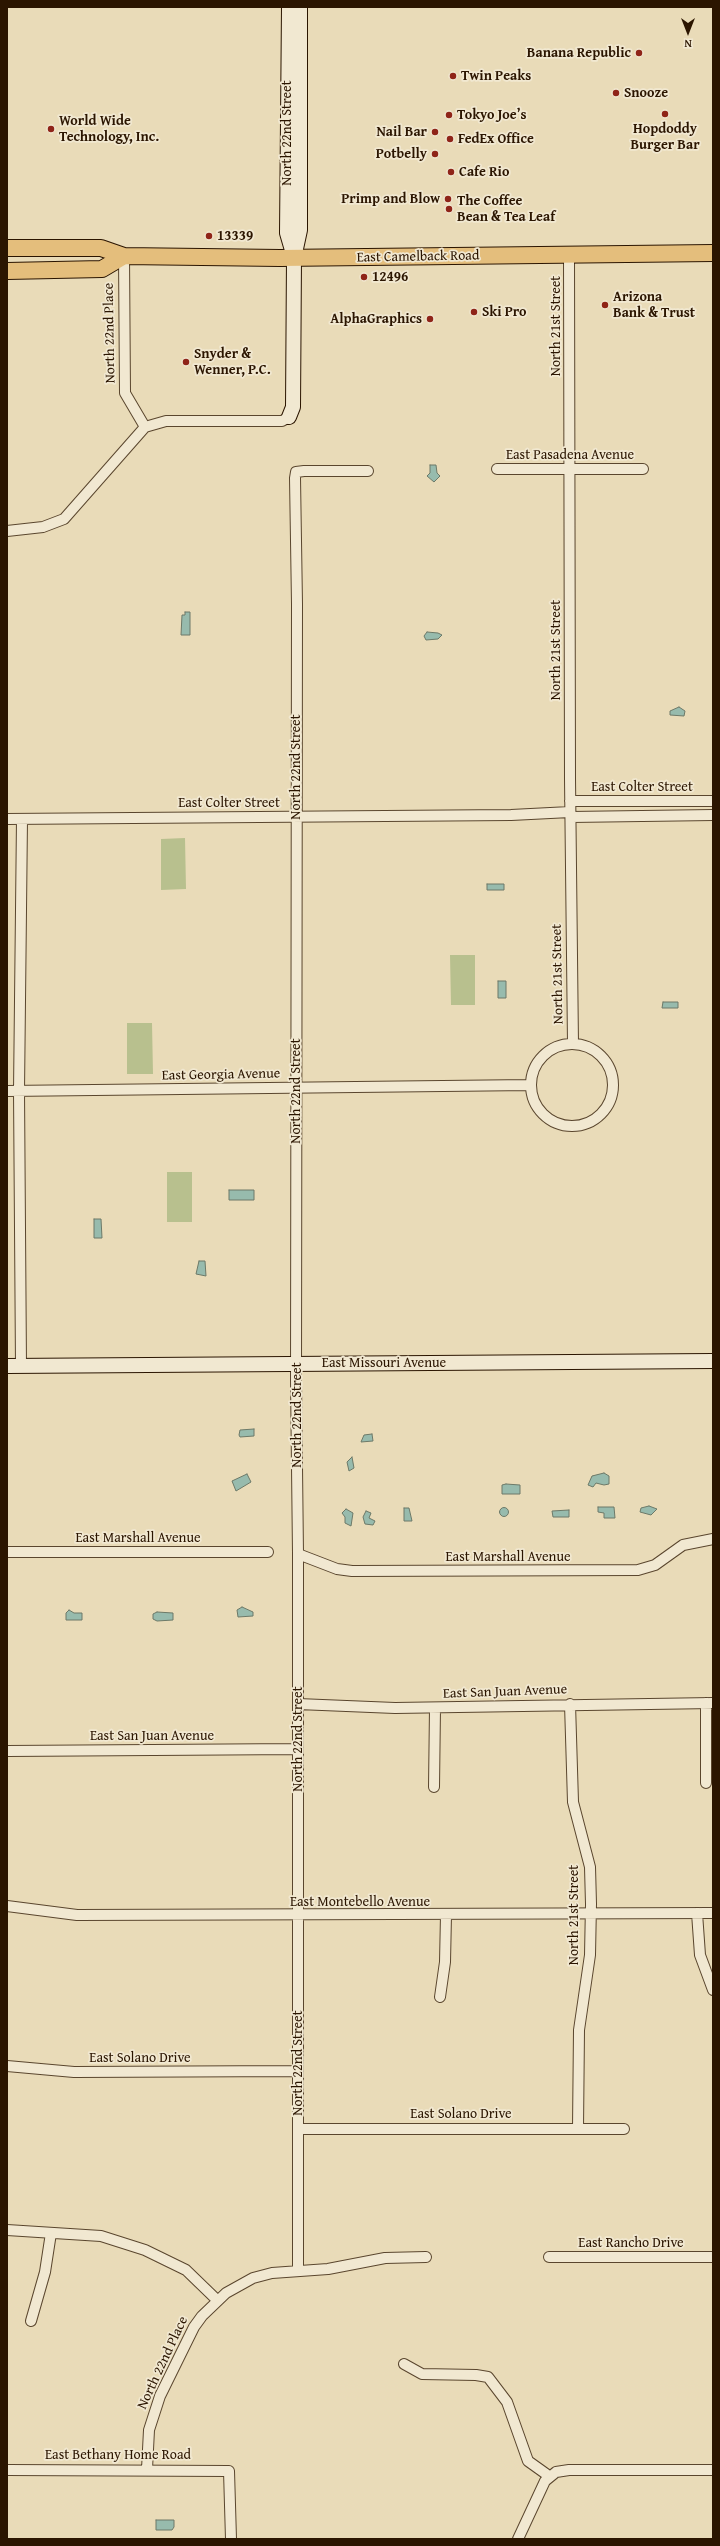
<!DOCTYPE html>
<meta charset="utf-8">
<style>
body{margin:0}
#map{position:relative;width:720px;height:2546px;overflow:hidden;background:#e9dbb8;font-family:"Gentium Book Plus",serif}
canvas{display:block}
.frame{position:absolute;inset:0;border:8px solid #2b1500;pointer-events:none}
.north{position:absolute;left:668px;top:12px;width:40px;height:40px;-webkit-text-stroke:3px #f1e8d1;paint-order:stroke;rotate:180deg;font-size:11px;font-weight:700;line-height:16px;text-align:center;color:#2b1500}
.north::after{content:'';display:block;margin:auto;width:14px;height:18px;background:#2b1500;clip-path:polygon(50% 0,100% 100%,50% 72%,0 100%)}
</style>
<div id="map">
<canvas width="720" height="2546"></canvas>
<div class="frame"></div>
<div class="north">N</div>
</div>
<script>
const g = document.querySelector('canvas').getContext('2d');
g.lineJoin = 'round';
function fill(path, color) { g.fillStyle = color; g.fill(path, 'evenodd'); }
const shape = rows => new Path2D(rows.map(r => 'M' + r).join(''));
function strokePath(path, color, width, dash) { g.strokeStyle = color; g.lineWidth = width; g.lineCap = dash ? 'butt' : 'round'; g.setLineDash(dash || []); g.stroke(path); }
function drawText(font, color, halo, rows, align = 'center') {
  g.font = font + ' "Gentium Book Plus",serif'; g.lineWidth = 3.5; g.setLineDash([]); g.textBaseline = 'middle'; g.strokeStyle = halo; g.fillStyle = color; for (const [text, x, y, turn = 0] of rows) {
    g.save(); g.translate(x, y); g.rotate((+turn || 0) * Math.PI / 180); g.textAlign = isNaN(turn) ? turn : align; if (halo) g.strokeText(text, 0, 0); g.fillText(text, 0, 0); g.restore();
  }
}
const green = shape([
 [185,838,186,889,161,890,161,839],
 [450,955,475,955,475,1005,451,1005],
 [127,1023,152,1023,153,1074,127,1074],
 [167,1172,192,1172,192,1222,167,1222]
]);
const water = shape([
 [430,465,436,465,437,473,440,476,434,482,427,476,430,473,430,465],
 [185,612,190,612,190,635,181,635,182,615,185,615,185,612],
 [427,632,438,633,442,635,438,639,426,640,424,636,427,632],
 [679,707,685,711,684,716,670,715,670,711,679,707],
 [487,884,504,884,504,890,487,890,487,884],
 [498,981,506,981,506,998,498,998,498,981],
 [663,1002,678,1002,678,1008,662,1008,663,1002],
 [229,1190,254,1190,254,1200,229,1200,229,1190],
 [94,1219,101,1219,102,1238,94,1238,94,1219],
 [199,1261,205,1261,206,1276,196,1274,199,1261],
 [254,1429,254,1436,240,1437,239,1435,240,1430,254,1429],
 [372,1434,373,1441,361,1442,364,1435,372,1434],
 [352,1457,354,1468,349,1471,347,1462,352,1457],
 [604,1473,609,1476,609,1484,604,1485,596,1483,593,1487,588,1485,592,1476,604,1473],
 [247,1474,251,1482,236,1491,232,1481,247,1474],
 [506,1484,520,1485,520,1494,502,1494,502,1485,506,1484],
 [649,1506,657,1509,651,1515,640,1512,641,1508,649,1506],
 [598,1507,614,1507,615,1518,604,1518,604,1513,598,1512,598,1507],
 '499.5 1512a4.5 4.5 0 1 1 9 0a4.5 4.5 0 1 1-9 0Z',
 [404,1508,409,1508,412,1521,404,1521,404,1508],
 [346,1509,353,1513,351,1526,345,1523,345,1517,342,1513,346,1509],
 [569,1510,569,1517,553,1517,552,1511,569,1510],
 [366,1511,371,1513,369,1518,375,1521,373,1525,365,1524,363,1517,366,1511],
 [242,1607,253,1612,253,1616,238,1617,237,1610,242,1607],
 [69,1610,74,1613,82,1613,82,1620,66,1620,66,1613,69,1610],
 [157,1612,173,1613,173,1620,157,1621,153,1619,153,1614,157,1612],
 [156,2520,174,2520,174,2527,172,2530,156,2530,156,2520]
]);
const street = shape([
 [124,256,125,393,145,427],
 [569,256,570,779,573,1044],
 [497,469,643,469],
 [7,531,43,527,64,519,145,427,166,421,282,421,289,417],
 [570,801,713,801],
 [571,817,713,815],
 [7,819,511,815,570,812],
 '531 1085a41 41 0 1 1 82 0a41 41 0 1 1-82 0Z',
 [7,1091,530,1085],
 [21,1366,19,1091,22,819],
 [7,1552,268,1552],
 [298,1554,337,1569,352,1571,638,1570,655,1565,683,1545,713,1539],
 [706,1703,706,1783],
 [298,1704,395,1708,713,1703],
 [570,1704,573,1802,590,1867,591,1904,590,1955,579,2030,578,2128],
 [7,1751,298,1749],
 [434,1787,435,1708],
 [7,1906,77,1915,713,1913],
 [697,1913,700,1955,713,1990],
 [440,1997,445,1962,446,1915],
 [7,2066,74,2072,298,2071],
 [298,2129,624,2129],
 [7,2230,101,2236,145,2250,186,2270,217,2300],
 [549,2257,713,2257],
 [298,2271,298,1554,296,1380,297,604,295,478,296,472,304,471,368,471],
 [31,2321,45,2272,51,2233],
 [404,2364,422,2374,476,2375,488,2377,507,2402,528,2461,549,2476],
 [147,2469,149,2430,160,2396,194,2327,202,2316,226,2293,253,2278,272,2273,328,2269,385,2258,426,2257],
 [7,2470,229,2471,231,2539],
 [518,2539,545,2481,556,2472,569,2470,713,2470]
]);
const secondary = shape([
 [289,7,287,233,294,257],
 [289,417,293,407,294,258,300,230,300,7],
 [7,1366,713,1361]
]);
const primary = shape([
 [7,248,101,248,124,256,280,258,713,253],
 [7,271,102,269,124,256]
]);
const markers = [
 [639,53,4,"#8f2418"],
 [453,76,4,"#8f2418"],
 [616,93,4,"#8f2418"],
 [665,114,4,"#8f2418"],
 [449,115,4,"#8f2418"],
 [51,129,4,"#8f2418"],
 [435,132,4,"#8f2418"],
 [450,139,4,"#8f2418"],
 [435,154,4,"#8f2418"],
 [451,172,4,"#8f2418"],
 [448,199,4,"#8f2418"],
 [449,209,4,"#8f2418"],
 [209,236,4,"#8f2418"],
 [364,277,4,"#8f2418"],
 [605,305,4,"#8f2418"],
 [474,312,4,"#8f2418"],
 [430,319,4,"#8f2418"],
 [186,362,4,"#8f2418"]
];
const poiNames = [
 ["Banana Republic",631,53,"right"],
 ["Twin Peaks",461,76],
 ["Snooze",624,93],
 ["Tokyo Joe’s",457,115],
 ["World Wide",59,121],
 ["Technology, Inc.",59,137],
 ["Hopdoddy",665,129,"center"],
 ["Burger Bar",665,145,"center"],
 ["Nail Bar",427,132,"right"],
 ["FedEx Office",458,139],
 ["Potbelly",427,154,"right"],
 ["Cafe Rio",459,172],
 ["Primp and Blow",440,199,"right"],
 ["The Coffee",457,201],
 ["Bean & Tea Leaf",457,217],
 ["13339",217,236],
 ["12496",372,277],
 ["Arizona",613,297],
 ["Bank & Trust",613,313],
 ["Ski Pro",482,312],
 ["AlphaGraphics",422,319,"right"],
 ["Snyder &",194,354],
 ["Wenner, P.C.",194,370]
];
const streetNames = [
 ["North 22nd Street",287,133,-90],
 ["East Camelback Road",418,257,-1],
 ["North 21st Street",556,326,-90],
 ["North 22nd Place",110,333,-91],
 ["East Pasadena Avenue",570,455],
 ["North 21st Street",556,650,-90],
 ["North 22nd Street",296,767,-90],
 ["East Colter Street",642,787],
 ["East Colter Street",229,803],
 ["North 21st Street",558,974,-91],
 ["East Georgia Avenue",221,1075,-1],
 ["North 22nd Street",296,1091,-90],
 ["East Missouri Avenue",384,1363],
 ["North 22nd Street",297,1415,-90],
 ["East Marshall Avenue",138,1538],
 ["East Marshall Avenue",508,1557],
 ["East San Juan Avenue",505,1692,-2],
 ["East San Juan Avenue",152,1736],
 ["North 22nd Street",298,1739,-90],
 ["East Montebello Avenue",360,1902],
 ["North 21st Street",574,1915,-90],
 ["East Solano Drive",140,2058],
 ["North 22nd Street",298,2063,-90],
 ["East Solano Drive",461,2114],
 ["East Rancho Drive",631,2243],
 ["North 22nd Place",163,2363,-65],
 ["East Bethany Home Road",118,2455]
];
fill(green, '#b8c08e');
fill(water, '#97bbad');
strokePath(water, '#6c7968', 1);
strokePath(street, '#5a462e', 12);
strokePath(secondary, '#2b1500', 16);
strokePath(primary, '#2b1500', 18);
strokePath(street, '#f1e8d1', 10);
strokePath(secondary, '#f1e8d1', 14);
strokePath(primary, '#e4be7c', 16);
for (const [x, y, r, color] of markers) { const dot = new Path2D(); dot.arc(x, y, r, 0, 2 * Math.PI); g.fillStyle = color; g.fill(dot); strokePath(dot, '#f1e8d1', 1.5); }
drawText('bold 14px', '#2b1500', '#f1e8d1', poiNames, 'left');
drawText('14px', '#2b1500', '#f1e8d1', streetNames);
</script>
